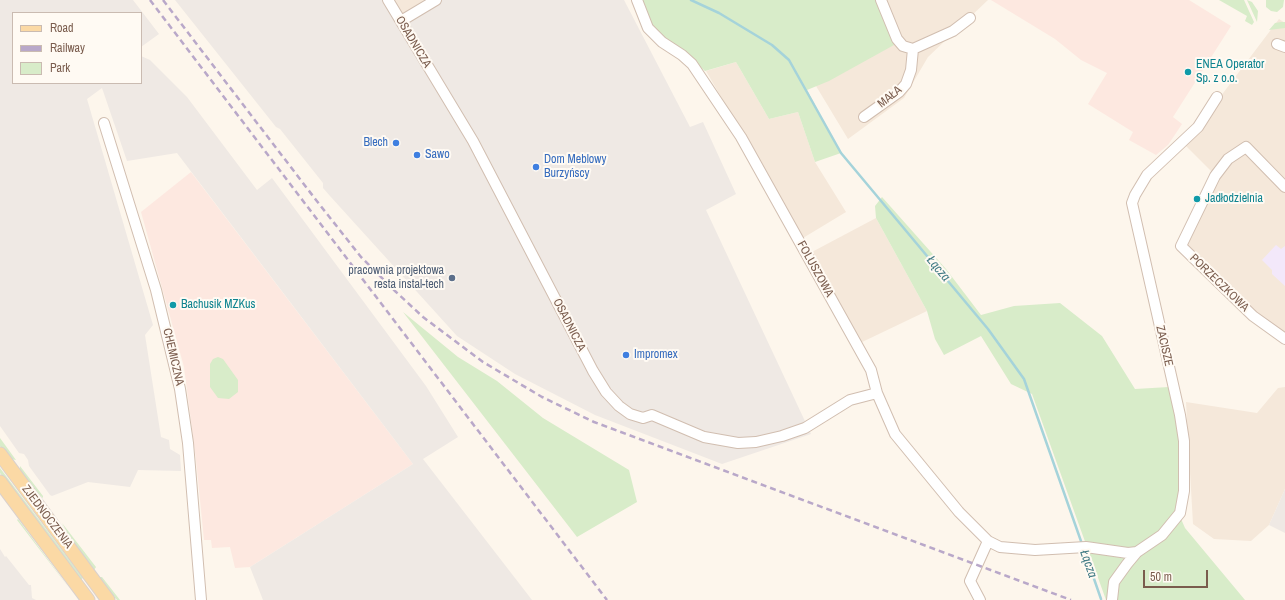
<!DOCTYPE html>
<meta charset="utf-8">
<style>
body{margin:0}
#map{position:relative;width:1285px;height:600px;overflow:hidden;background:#fdf6ec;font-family:"Archivo Narrow",sans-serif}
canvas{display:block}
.legend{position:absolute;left:12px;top:12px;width:130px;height:72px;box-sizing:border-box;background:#fffaf3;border:1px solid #cabbb1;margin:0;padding:5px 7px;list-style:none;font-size:12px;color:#7a5c4d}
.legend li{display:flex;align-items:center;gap:8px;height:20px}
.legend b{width:20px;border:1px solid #cabbb1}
.scale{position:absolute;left:1143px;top:570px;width:65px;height:18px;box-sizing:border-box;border:2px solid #7a5c4d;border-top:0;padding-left:5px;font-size:12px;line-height:14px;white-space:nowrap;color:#7a5c4d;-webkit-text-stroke:3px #fffaf3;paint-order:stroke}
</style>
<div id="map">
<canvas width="1285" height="600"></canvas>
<ul class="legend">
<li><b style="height:5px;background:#fbd9a5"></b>Road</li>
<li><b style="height:5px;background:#b9a8c9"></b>Railway</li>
<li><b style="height:11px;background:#d8ecc9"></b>Park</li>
</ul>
<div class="scale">50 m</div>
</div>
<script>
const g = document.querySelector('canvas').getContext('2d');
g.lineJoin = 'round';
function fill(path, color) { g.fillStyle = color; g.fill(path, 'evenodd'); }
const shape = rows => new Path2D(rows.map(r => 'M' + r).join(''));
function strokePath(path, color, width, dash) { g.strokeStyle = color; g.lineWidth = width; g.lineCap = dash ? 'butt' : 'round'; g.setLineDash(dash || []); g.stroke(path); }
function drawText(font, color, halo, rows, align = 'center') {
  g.font = font + ' "Archivo Narrow",sans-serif'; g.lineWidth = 4; g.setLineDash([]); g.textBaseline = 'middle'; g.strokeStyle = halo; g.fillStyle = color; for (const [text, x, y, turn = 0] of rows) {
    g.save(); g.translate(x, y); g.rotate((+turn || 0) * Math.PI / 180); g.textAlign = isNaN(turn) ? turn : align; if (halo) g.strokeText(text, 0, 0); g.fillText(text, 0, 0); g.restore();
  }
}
const residential = shape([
 [390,0,432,0,402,20],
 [878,0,988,0,928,57,904,98,848,139,816,86,893,45],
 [1279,19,1285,23,1285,337,1246,311,1181,246,1215,175,1182,142,1205,117],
 [736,62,769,119,798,112,815,162,846,212,803,238,706,71],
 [876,218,927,311,858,344,810,253],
 [1285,387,1285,489,1269,525,1251,541,1214,539,1193,524,1186,402,1257,413,1278,388]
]);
const commercial = shape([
 [991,0,1189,0,1231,26,1173,117,1182,124,1168,145,1156,155,1129,140,1133,132,1088,104,1107,73,1081,60,1055,39],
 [191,172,413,464,250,567,235,568,230,547,212,548,211,540,204,540,196,460,184,367,141,212]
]);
const industrial = shape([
 [0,0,133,0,159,34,141,47,141,13,13,13,13,83,141,83,141,56,150,60,187,97,257,190,272,178,426,386,458,437,423,459,532,600,263,600,250,567,413,464,177,153,127,161,102,88,87,99,153,325,145,335,161,437,169,440,170,449,180,455,181,471,138,470,130,487,88,482,52,496,50,495,29,466,28,460,24,454,19,453,0,426],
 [175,0,390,0,403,20,432,0,624,0,690,127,703,122,736,194,706,210,811,434,722,464,595,415,515,374,457,336,330,196,323,188,323,183,280,129,276,127],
 [1285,489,1285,533,1269,525],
 [0,549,5,557,6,556,29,585,31,585,32,598,36,600,0,600]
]);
const education = shape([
 [1276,245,1281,249,1285,246,1285,286,1272,274,1272,270,1262,260]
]);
const green = shape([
 [638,0,878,0,894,45,829,81,807,90,841,153,815,162,798,112,769,119,736,62,705,71,686,54,655,33],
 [1219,0,1244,0,1254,22,1252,25,1245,21,1247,16],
 [1247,0,1252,2,1258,11,1257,22],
 [1266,0,1284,0,1283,7,1277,12,1271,11,1266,7],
 [1281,22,1285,22,1285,28,1269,30,1275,23],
 [882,197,946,269,981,315,1014,306,1060,303,1102,336,1135,389,1169,387,1179,424,1182,453,1178,512,1185,528,1245,600,1106,600,1032,394,1011,384,981,336,944,355,935,339,927,311,876,218,875,206],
 [403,312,458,357,497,381,543,418,629,470,637,502,577,537],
 [218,357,223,359,238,380,238,392,229,399,218,398,210,387,210,364,213,359],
 [0,438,16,460,11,459,0,446],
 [20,466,43,496,43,498,32,489,20,473],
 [0,468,67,557,83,578,79,581,0,473],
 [18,519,69,588,17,520],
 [62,523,96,567,93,572,75,547],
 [99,577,102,577,120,600,117,600,105,586]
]);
const stream = shape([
 [691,0,719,13,772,45,789,60,841,153,988,329,1024,379,1082,544],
 [1084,550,1101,599]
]);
const minor = shape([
 [388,0,473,141,593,371,606,392,619,406,630,414,643,418,652,415,704,437,738,443,756,442,782,436,805,428,850,400,877,393],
 [637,0,648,28,662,42,682,55,692,64,741,137,871,370,877,393,895,434,959,512,988,541,1000,547,1035,550,1086,547,1128,553,1137,552],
 [881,0,897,39,903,46,913,49,953,31,970,18],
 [401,21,436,0],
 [1277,44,1285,47],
 [864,117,899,92,906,84,911,70,913,49],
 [104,123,156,290,180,389,188,443,201,600],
 [1285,187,1246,147,1228,159,1215,176,1181,246,1253,316,1285,339],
 [980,600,970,581,988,541],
 [1112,600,1114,582,1127,564,1137,552,1162,535,1180,513,1184,491,1184,441,1180,415,1132,203,1135,195,1147,175,1198,127,1217,97]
]);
const major = shape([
 [0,454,108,600],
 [0,482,88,600]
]);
const rail = shape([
 [150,0,607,600],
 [163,0,316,200,361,257,395,291,423,317,483,362,542,397,594,422,1071,600]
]);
const markers = [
 [1188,72,4,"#0f9aa8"],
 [396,143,4,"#3f7fe0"],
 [417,155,4,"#3f7fe0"],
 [536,167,4,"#3f7fe0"],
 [1197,199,4,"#0f9aa8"],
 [452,278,4,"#5c6f8a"],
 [173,305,4,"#0f9aa8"],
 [626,355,4,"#3f7fe0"]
];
const streetNames = [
 ["OSADNICZA",413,42,59],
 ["MAŁA",890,97,-39],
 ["FOLUSZOWA",815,269,61],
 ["PORZECZKOWA",1219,283,44],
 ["OSADNICZA",569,325,63],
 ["ZACISZE",1164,346,77],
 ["CHEMICZNA",173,357,77],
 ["ZJEDNOCZENIA",47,517,53]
];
const cultureNames = [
 ["ENEA Operator",1196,65],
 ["Sp. z o.o.",1196,79],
 ["Jadłodzielnia",1205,199],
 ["Bachusik MZKus",181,305]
];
const shopNames = [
 ["Blech",388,143,"right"],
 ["Sawo",425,155],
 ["Dom Meblowy",544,160],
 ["Burzyńscy",544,174],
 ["Impromex",634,355]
];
const serviceNames = [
 ["pracownia projektowa",444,271],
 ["resta instal-tech",444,285]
];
const waterNames = [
 ["Łącza",938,269,50],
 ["Łącza",1088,564,71]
];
fill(residential, '#f5e8da');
fill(commercial, '#fde8e0');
fill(industrial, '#efe9e4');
fill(education, '#f3e8fa');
fill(green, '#d8ecc9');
strokePath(stream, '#a5d3da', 2.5);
strokePath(minor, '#d1beb0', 12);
strokePath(major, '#dad1cd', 15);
strokePath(minor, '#fff', 10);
strokePath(major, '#fbd9a5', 13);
strokePath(rail, '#b9a8c9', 2.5, [6, 4]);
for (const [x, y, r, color] of markers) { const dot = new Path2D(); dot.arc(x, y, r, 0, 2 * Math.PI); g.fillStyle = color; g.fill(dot); strokePath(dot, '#fffaf3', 1.5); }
drawText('12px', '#7a5c4d', '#fffaf3', streetNames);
drawText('12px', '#0d838f', '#fffaf3', cultureNames, 'left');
drawText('12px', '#366cbe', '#fffaf3', shopNames, 'left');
drawText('12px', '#4e5e75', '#fffaf3', serviceNames, 'right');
drawText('italic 13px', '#437c86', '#fffaf3', waterNames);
</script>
